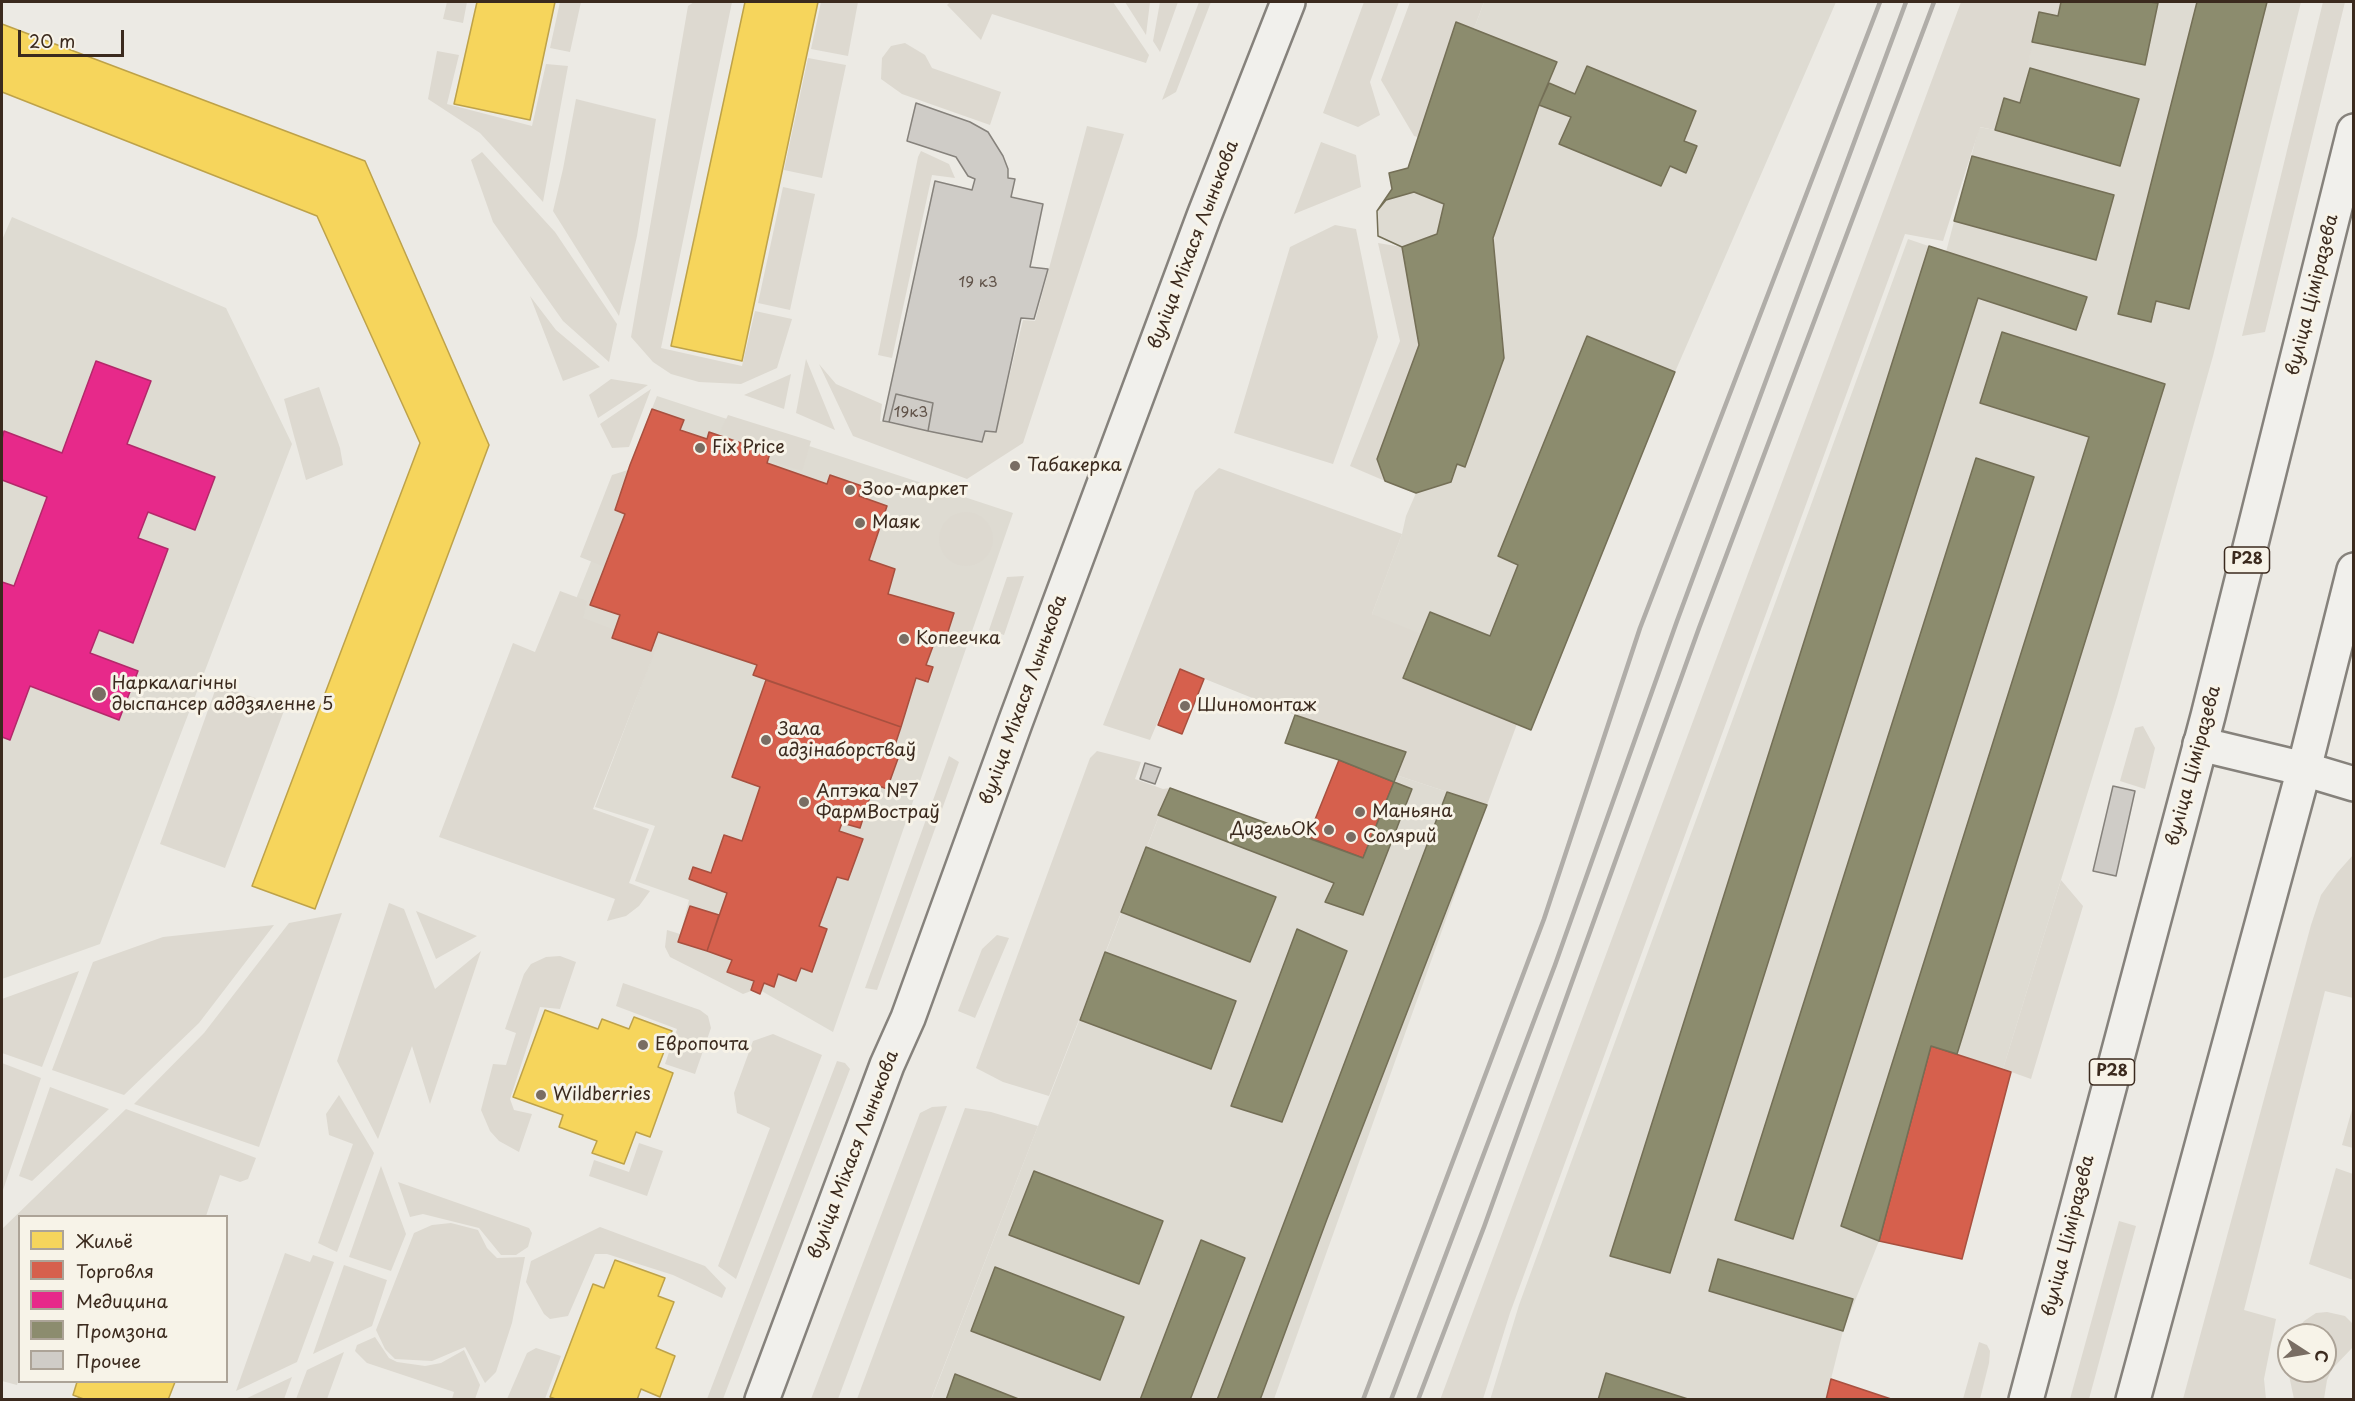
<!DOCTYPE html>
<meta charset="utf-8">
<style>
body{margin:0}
#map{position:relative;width:2355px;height:1401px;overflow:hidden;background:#eceae4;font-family:"Playpen Sans",sans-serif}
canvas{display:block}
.frame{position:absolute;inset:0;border:3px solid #3b2a1e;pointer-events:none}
.legend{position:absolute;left:18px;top:1215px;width:210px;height:168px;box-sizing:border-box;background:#f7f3e8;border:2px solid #aca397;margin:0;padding:8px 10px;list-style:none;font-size:18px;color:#3b2a1e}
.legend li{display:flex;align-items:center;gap:12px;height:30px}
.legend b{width:30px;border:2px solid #aca397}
.north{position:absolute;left:2277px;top:1323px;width:60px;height:60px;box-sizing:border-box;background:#f7f3e8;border:2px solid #aca397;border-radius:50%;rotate:102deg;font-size:16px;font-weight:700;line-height:24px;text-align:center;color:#3b2a1e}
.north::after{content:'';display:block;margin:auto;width:21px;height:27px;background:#796d63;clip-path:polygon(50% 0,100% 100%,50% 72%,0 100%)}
.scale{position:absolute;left:18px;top:30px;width:106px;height:27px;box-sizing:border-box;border:3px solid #3b2a1e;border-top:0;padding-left:8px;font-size:18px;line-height:21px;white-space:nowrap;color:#3b2a1e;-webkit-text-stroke:4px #f7f3e8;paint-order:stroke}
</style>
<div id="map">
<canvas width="2355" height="1401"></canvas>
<div class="frame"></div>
<ul class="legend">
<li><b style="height:16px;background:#f6d55c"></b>Жильё</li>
<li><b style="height:16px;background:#d6604d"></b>Торговля</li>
<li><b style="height:16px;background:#e7298a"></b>Медицина</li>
<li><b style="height:16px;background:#8c8c6e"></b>Промзона</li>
<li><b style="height:16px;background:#cfccc7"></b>Прочее</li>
</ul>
<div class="north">С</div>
<div class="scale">20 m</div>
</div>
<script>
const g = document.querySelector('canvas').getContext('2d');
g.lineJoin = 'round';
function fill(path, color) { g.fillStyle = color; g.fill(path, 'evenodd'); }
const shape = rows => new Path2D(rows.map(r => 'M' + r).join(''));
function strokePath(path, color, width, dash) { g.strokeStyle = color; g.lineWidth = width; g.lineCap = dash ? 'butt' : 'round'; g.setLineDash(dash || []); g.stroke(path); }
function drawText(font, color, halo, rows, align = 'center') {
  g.font = font + ' "Playpen Sans",sans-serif'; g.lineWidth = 6; g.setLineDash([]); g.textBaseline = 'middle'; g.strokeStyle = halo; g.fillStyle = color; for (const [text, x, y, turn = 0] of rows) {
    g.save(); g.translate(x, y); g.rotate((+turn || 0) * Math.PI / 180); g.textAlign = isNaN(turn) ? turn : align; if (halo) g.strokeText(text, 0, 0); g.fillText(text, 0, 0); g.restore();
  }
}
const built = shape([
 [1484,2,1836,2,1675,372,1531,730,1372,614,1402,534,1406,516,1416,493,1385,481,1377,459,1419,345,1402,248,1378,236,1377,211,1392,190,1389,173,1408,167,1456,22,1474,29],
 [2061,2,2301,2,2213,356,2117,697,2003,1069,2011,1072,1962,1259,1879,1241,1843,1331,1826,1399,1490,1400,1519,1305,1908,239,1946,252,1979,127,1995,130,2004,99,2019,102,2039,12,2058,16],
 [12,217,226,308,292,444,100,944,2,979,2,240],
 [657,396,1013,513,833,1032,678,943,689,900,635,881,655,826,595,807,655,649,568,619],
 [1396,775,1487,805,1274,1399,931,1400,1170,788,1363,858]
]);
const green = shape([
 [447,2,467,2,463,23,443,19],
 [560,2,581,2,570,52,550,48],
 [694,2,732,2,661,348,742,366,755,311,792,319,777,368,741,384,699,382,671,374,653,362,631,337,688,6],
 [821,2,858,2,848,56,811,49],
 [950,2,1113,2,1149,55,1146,63,992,14,981,40,947,5],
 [1125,2,1150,2,1146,35],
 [1160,2,1178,2,1160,52,1153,41],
 [1199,2,1211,2,1176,92,1162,100],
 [1364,2,1399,2,1370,82,1380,115,1358,127,1323,113],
 [1410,2,1484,2,1474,29,1456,22,1418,137,1414,136,1381,80],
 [1961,2,2061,2,2058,16,2039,12,2020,103,2005,99,1995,130,1980,127,1943,241,1905,234,1510,1313,1483,1399,1440,1400],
 [2323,2,2345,2,2265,332,2242,336],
 [905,43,925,55,932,68,1001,92,990,125,902,94,881,79,882,58,891,46],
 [437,51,459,55,447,104,532,126,546,64,568,66,543,202,480,133,428,99],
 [808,58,846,65,822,178,784,170],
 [576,99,656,119,637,236,619,316,553,211,563,169],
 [1087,126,1124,134,1023,443,967,479,853,436,819,364,836,384,882,404,880,421,982,442,985,431,996,431,1023,320,1035,321],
 [1321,142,1356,155,1361,187,1294,214],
 [921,151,949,164,955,178,932,175,892,358,878,355,918,157],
 [482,152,555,232,617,324,609,362,563,321,493,222,471,160],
 [783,187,815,194,790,310,758,303],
 [1335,225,1356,229,1378,337,1333,464,1234,433,1290,247],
 [1378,243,1402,247,1419,345,1377,459,1385,481,1350,466,1400,341],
 [530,296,556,330,600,367,563,381],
 [806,359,835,430,796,413],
 [791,374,784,409,744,395],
 [611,379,648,385,598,418,589,395],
 [319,387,340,448,343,465,306,480,284,399],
 [651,389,629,447,612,448,600,424],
 [728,415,811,441,802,471,771,461,773,453,720,432],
 [1219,468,1402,534,1372,614,1421,634,1517,724,1487,805,1396,775,1406,752,1295,715,1180,669,1150,740,1103,725,1195,491],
 [628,470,615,510,625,514,605,567,580,557,612,475],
 '939 539a27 27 0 1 1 54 0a27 27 0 1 1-54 0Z',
 [1024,576,1004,635,989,630,1007,577],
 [560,591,587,601,583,618,657,646,593,809,649,829,629,883,650,891,639,906,626,916,607,921,615,899,439,837,513,643,535,652],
 [217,685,285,708,225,868,160,844],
 [2143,726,2155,748,2145,789,2120,781,2135,728],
 [1097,751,1141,762,1135,779,1163,789,1170,788,1049,1096,1003,1082,976,1068,1090,758],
 [949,756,959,762,877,990,865,988],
 [2353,855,2353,998,2325,991,2244,1310,2276,1319,2264,1379,2266,1399,2183,1399,2311,925,2321,895,2337,873],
 [2061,880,2083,906,2031,1079,2003,1069],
 [389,903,404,909,435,989,481,951,430,1104,412,1046,378,1139,337,1061],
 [416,911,477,936,436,959],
 [342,913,259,1147,134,1104,204,1033,289,923],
 [274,925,199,1023,124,1095,52,1070,93,962,163,937],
 [667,930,680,934,679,943,731,961,727,972,753,980,751,991,743,994,670,957,665,947],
 [997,935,1009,938,975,1018,958,1011,982,949],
 [560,956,576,962,560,1009,540,1007,510,1099,514,1110,532,1114,519,1152,499,1141,490,1131,481,1110,493,1064,506,1065,516,1033,505,1029,524,974,531,964,546,957],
 [79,971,42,1067,2,1053,2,999],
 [623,983,700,1010,708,1016,711,1028,695,1074,665,1064,677,1029,616,1006],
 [773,1034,822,1055,736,1279,718,1266,770,1128,737,1113,734,1093,753,1041],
 [837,1061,845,1063,850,1069,723,1399,707,1399],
 [2,1063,41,1078,2,1193],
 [50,1087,109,1109,32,1181,19,1176],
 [339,1095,374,1153,337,1252,318,1243,353,1144,329,1135,326,1114],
 [947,1106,838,1399,811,1399,920,1113,932,1107],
 [2353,1106,2353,1148,2342,1145],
 [965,1108,991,1112,1038,1126,931,1399,857,1399],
 [126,1109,256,1158,248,1179,240,1182,220,1175,206,1216,20,1216,19,1378,17,1385,2,1381,2,1229],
 [639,1143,663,1151,647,1196,589,1176,594,1160,629,1172],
 [381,1166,406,1234,391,1271,349,1257],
 [2336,1168,2353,1174,2353,1280,2309,1264],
 [398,1182,529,1228,532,1233,528,1247,516,1255,501,1255,479,1228,423,1214,410,1217],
 [2119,1221,2136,1226,2089,1399,2070,1399],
 [451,1223,478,1230,487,1248,497,1258,525,1257,512,1323,496,1372,485,1383,465,1347,432,1361,395,1359,385,1349,376,1330,414,1233,432,1225],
 [600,1227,705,1266,726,1288,722,1298,673,1275,607,1254,595,1254,568,1316,550,1319,544,1314,526,1282,531,1261],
 [285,1253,310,1262,313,1255,334,1262,297,1362,236,1391],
 [344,1265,387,1280,372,1326,313,1354],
 [2327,1312,2345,1316,2353,1324,2353,1347,2332,1369,2327,1380,2324,1399,2294,1399,2287,1366,2289,1345,2289,1371,2325,1371,2325,1335,2293,1335,2304,1321,2316,1313],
 [375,1337,389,1358,397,1362,425,1366,441,1363,464,1350,480,1385,475,1399,452,1399,454,1392,367,1363,355,1351,357,1345],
 [1979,1342,1987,1345,1990,1351,1989,1363,1980,1399,1963,1399],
 [536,1348,561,1356,545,1399,507,1399,527,1353],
 [344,1352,327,1399,296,1399,307,1370],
 [292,1377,284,1399,245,1399]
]);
const homes = shape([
 [477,2,555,2,530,120,454,104,477,2],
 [745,2,818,2,742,361,671,346,745,2],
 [2,24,365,161,489,445,315,909,252,886,420,443,317,216,2,92,2,24],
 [545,1010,598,1029,602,1019,629,1029,634,1017,672,1031,658,1067,673,1073,650,1137,636,1132,624,1164,592,1153,597,1141,559,1127,563,1115,513,1097,545,1010],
 [615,1260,665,1278,658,1296,674,1302,656,1348,675,1356,660,1397,641,1389,637,1400,558,1400,550,1397,593,1284,604,1288,615,1260],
 [77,1382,175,1382,168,1400,86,1400,73,1395,77,1382]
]);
const shops = shape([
 [652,409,684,420,680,430,707,439,709,432,770,453,767,463,827,484,830,475,862,486,859,496,887,506,869,560,895,569,888,594,954,613,945,641,936,638,926,665,933,667,928,682,916,678,901,727,753,675,757,665,658,632,651,651,612,638,620,615,590,605,625,514,615,510,630,465,652,409],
 [1180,669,1204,679,1182,734,1158,725,1180,669],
 [766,680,901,727,893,751,900,753,887,789,874,784,860,828,842,823,839,831,863,839,848,880,837,877,819,926,827,929,812,972,801,968,796,981,778,974,774,987,764,983,760,994,751,990,754,981,727,972,732,960,707,951,727,893,689,879,693,867,711,873,724,835,742,841,760,787,732,777,766,680],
 [1339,760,1394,782,1363,858,1308,837,1339,760],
 [690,906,719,915,707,951,678,942,690,906],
 [1931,1046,2011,1072,1962,1259,1879,1241,1931,1046],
 [1831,1379,1894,1400,1826,1400,1831,1379]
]);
const health = shape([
 [96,361,151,381,127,444,215,477,195,530,148,512,138,538,168,549,133,643,99,630,90,653,138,671,119,720,30,686,10,740,2,737,2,582,14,586,47,497,2,480,2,439,4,431,62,453,96,361]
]);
const industry = shape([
 [2061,2,2149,2,2158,3,2145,65,2032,42,2039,12,2058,16,2061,2],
 [2197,2,2267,2,2189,309,2156,301,2151,322,2118,314,2197,2],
 [1456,22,1557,62,1539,105,1493,238,1504,358,1465,467,1457,464,1451,482,1416,493,1385,481,1377,459,1419,345,1402,247,1378,236,1377,211,1392,189,1389,173,1408,168,1456,22],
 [1587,66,1696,111,1684,141,1697,146,1686,173,1670,166,1661,186,1559,144,1571,117,1539,105,1549,83,1575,94,1587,66],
 [2030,68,2139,99,2120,166,1995,130,2004,98,2020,103,2030,68],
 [1972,156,2114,195,2096,260,1954,221,1972,156],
 [1414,192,1444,204,1437,234,1402,247,1378,236,1377,211,1386,200,1414,192],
 [1929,246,2087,297,2076,330,1978,298,1670,1273,1610,1256,1929,246],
 [2002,332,2165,384,1957,1054,1931,1046,1879,1241,1841,1226,2089,437,1980,403,2002,332],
 [1587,336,1675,372,1531,730,1403,678,1430,612,1490,636,1518,565,1498,556,1587,336],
 [1976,458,2034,477,1793,1239,1735,1220,1976,458],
 [1295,715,1406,752,1394,782,1339,760,1285,743,1295,715],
 [1394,782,1412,789,1363,915,1325,902,1334,883,1158,815,1170,788,1363,858,1394,782],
 [1447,792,1487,805,1327,1219,1260,1400,1217,1400,1447,792],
 [1146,847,1276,897,1250,962,1121,912,1146,847],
 [1297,929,1347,951,1282,1122,1231,1106,1297,929],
 [1105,952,1236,1001,1211,1069,1080,1020,1105,952],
 [1034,1171,1163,1221,1139,1284,1009,1235,1034,1171],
 [1201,1240,1245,1258,1190,1400,1140,1400,1201,1240],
 [1718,1259,1853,1299,1843,1331,1709,1291,1718,1259],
 [995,1267,1124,1317,1100,1380,971,1331,995,1267],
 [1606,1373,1691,1400,1598,1400,1606,1373],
 [955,1374,1021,1400,946,1400,955,1374]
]);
const building = shape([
 [916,103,970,122,988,132,1003,156,1008,169,1008,178,1015,179,1011,197,1043,204,1030,267,1048,269,1034,319,1021,318,996,432,985,431,982,442,928,431,933,403,896,394,889,422,883,421,935,181,972,190,975,179,968,176,956,157,907,141,916,103],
 [896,394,933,403,928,431,889,422,896,394],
 [1145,763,1161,768,1155,784,1140,779,1145,763],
 [2113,786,2135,791,2116,876,2093,871,2113,786]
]);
const secondary = shape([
 [2200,744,2304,769,2354,784],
 [762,1400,887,1065,908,1018,1015,723,1204,216,1288,2]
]);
const primary = shape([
 [2026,1400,2208,716,2354,131],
 [2133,1400,2304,769,2354,570]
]);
const rail = shape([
 [1363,1400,1544,919,1640,628,1880,2],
 [1391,1400,1555,965,1677,621,1906,2],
 [1418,1400,1484,1227,1699,628,1934,2]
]);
const markers = [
 [700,448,6,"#796d63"],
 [1015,466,6,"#796d63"],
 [850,490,6,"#796d63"],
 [860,523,6,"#796d63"],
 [904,639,6,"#796d63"],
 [99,694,8,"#796d63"],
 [1185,706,6,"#796d63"],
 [766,740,6,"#796d63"],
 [804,802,6,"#796d63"],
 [1360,812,6,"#796d63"],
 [1329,830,6,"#796d63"],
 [1351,837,6,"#796d63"],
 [643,1045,6,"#796d63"],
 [541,1095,6,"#796d63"]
];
const numberNames = [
 ["19 к3",978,283],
 ["19к3",911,413]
];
const shields = [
 [2247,560,45],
 [2112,1072,45]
];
const shieldNames = [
 ["Р28",2247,560],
 ["Р28",2112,1072]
];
const streetNames = [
 ["вуліца Міхася Лынькова",1194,245,-69],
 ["вуліца Ціміразева",2313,295,-76],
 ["вуліца Міхася Лынькова",1024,700,-70],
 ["вуліца Ціміразева",2194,766,-75],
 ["вуліца Міхася Лынькова",854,1155,-69],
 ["вуліца Ціміразева",2069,1236,-76]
];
const poiNames = [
 ["Fix Price",712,448],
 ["Табакерка",1027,466],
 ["Зоо-маркет",862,490],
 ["Маяк",872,523],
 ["Копеечка",916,639],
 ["Наркалагічны",112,684],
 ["дыспансер аддзяленне 5",112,705],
 ["Шиномонтаж",1197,706],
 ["Зала",778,730],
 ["адзінаборстваў",778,751],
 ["Аптэка №7",816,792],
 ["ФармВостраў",816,813],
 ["Маньяна",1372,812],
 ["ДизельОК",1317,830,"right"],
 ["Солярий",1363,837],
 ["Европочта",655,1045],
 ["Wildberries",553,1095]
];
fill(built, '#dedbd2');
fill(green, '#ddd9d0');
fill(homes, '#f6d55c');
strokePath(homes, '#bea249', 1.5);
fill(shops, '#d6604d');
strokePath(shops, '#a8503f', 1.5);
fill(health, '#e7298a');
strokePath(health, '#b3296a', 1.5);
fill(industry, '#8c8c6e');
strokePath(industry, '#746f56', 1.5);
fill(building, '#cfccc7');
strokePath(building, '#86827c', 1.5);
strokePath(secondary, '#86827c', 38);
strokePath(primary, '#86827c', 38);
strokePath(secondary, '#f1f0ec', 33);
strokePath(primary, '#f1f0ec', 33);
strokePath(rail, '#b0ada8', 4.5);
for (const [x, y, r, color] of markers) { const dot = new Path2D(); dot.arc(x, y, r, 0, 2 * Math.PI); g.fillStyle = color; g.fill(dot); strokePath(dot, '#f7f3e8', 2); }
drawText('15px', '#605248', null, numberNames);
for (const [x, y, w] of shields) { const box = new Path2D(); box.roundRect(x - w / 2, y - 13, w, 26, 4.5); g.fillStyle = '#f7f3e8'; g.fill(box); strokePath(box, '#3b2a1e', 1.5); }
drawText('bold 16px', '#3b2a1e', null, shieldNames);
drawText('18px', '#3b2a1e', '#f7f3e8', streetNames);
drawText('18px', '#3b2a1e', '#f7f3e8', poiNames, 'left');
</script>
